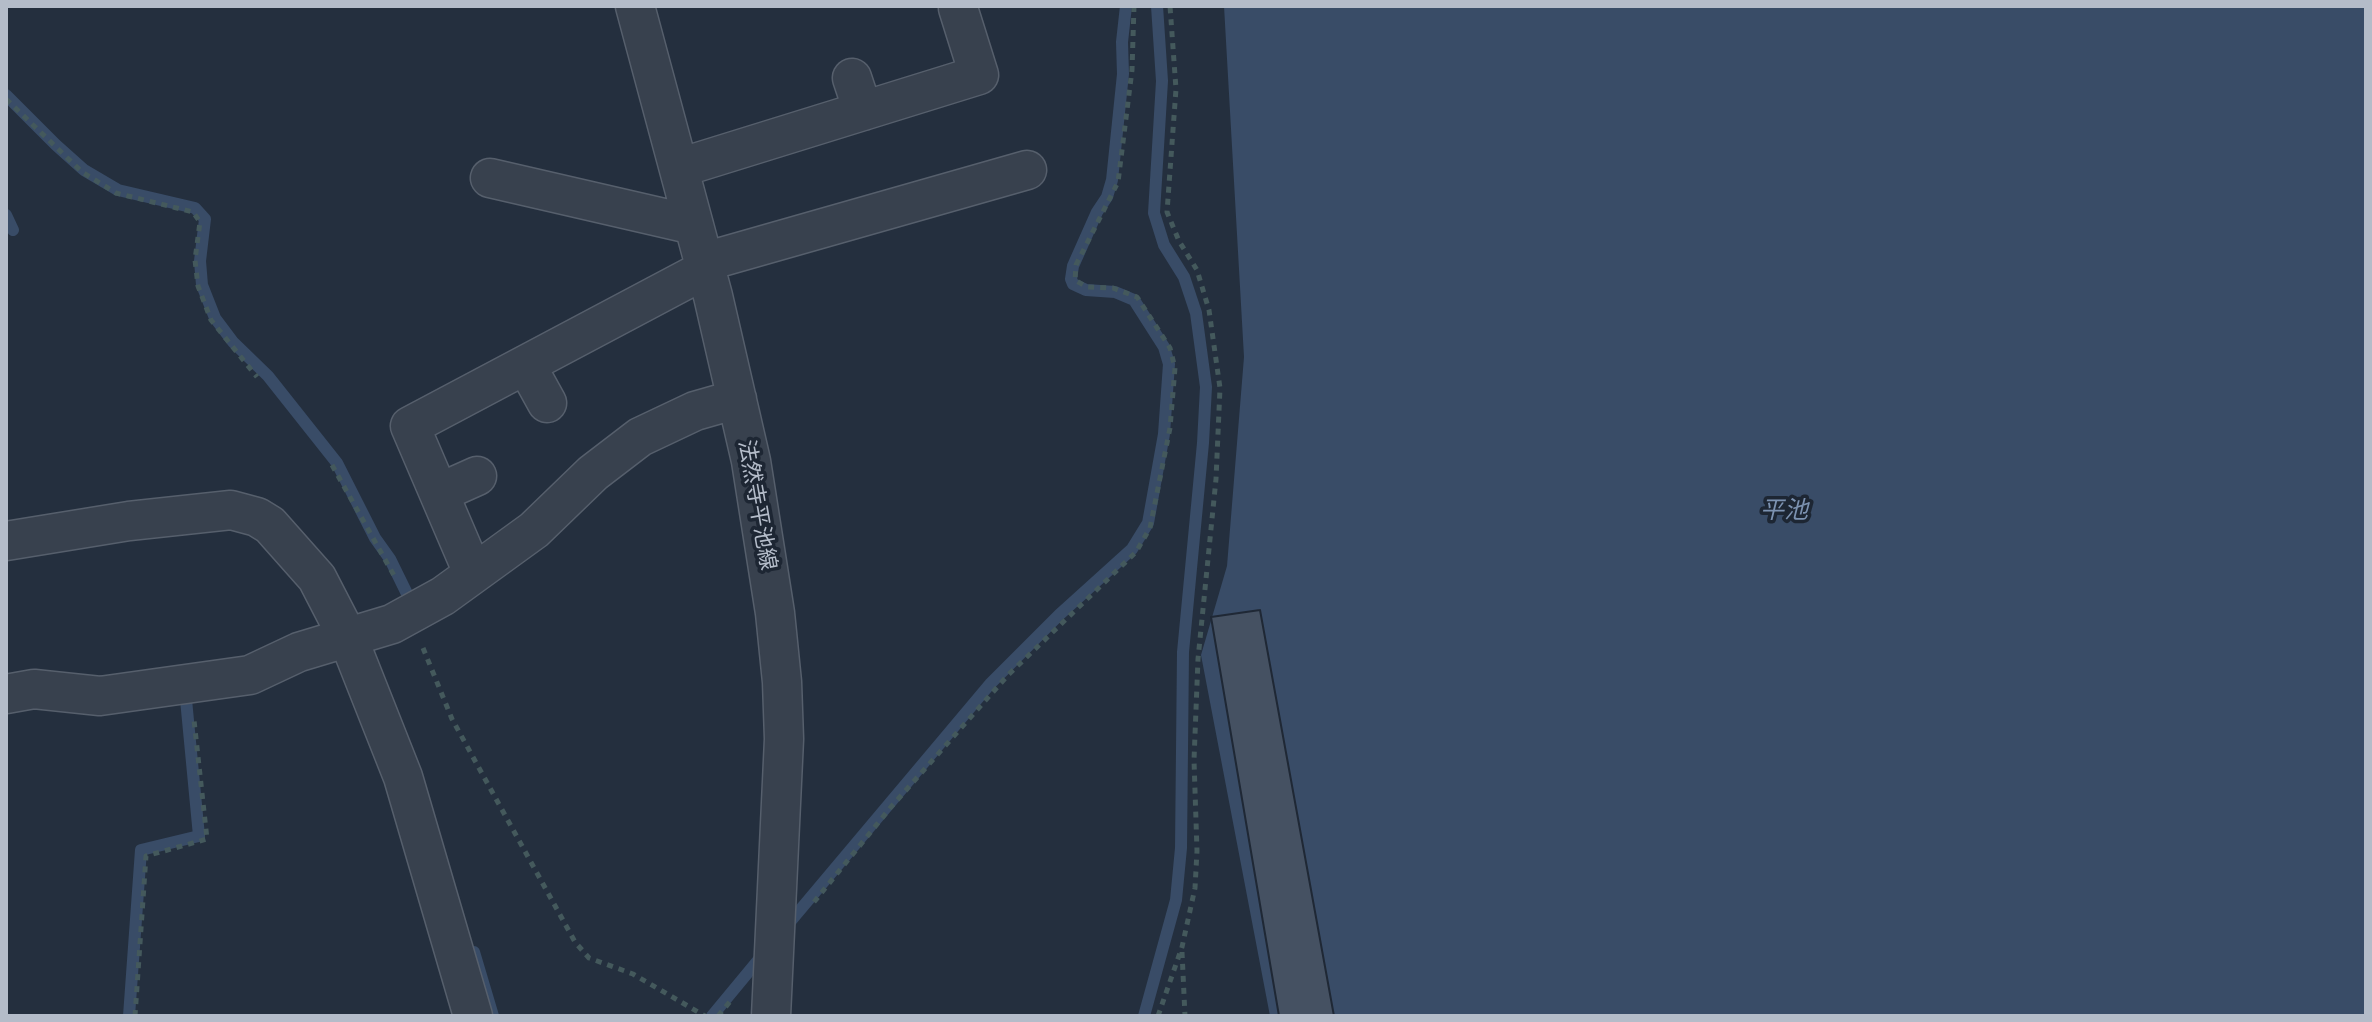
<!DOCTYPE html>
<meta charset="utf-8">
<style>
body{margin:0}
#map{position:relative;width:2372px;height:1022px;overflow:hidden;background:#242f3e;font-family:"Alegreya Sans",sans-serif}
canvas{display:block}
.frame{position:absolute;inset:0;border:8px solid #b4bcc9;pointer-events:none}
</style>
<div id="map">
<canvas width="2372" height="1022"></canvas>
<div class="frame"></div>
</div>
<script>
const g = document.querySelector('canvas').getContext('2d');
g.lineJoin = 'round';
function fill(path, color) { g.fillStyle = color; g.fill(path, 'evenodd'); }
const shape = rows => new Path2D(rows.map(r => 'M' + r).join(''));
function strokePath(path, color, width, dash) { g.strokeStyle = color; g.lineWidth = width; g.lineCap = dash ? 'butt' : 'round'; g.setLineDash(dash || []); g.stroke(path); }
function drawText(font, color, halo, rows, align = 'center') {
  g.font = font + ' "Alegreya Sans","Noto Sans JP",sans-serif'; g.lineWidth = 7; g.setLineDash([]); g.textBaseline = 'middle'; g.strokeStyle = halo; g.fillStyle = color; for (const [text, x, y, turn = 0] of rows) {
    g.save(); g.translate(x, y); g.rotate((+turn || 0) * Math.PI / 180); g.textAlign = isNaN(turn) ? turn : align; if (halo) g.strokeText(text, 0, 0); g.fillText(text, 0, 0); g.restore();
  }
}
const water = shape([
 [1224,6,2366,6,2366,1016,1270,1016,1201,655,1227,566,1244,357]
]);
const stream = shape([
 [6,95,56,145,84,170,118,190,195,208,205,219,200,261,202,285,215,318,233,342,268,376,337,463,375,538,390,559,414,608],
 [6,215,13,230],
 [784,929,990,684,1059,615,1132,549,1148,523,1164,434,1169,364,1164,347,1134,300,1115,292,1086,290,1073,284,1071,279,1073,266,1097,212,1107,197,1112,180,1123,74,1122,42,1126,6],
 [474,952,493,1016],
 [129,1016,141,850,199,836,185,689],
 [712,1016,765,952],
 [1144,1016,1176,900,1181,848,1183,652,1203,443,1206,387,1196,313,1184,277,1164,245,1154,213,1162,81,1157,6]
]);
const building = shape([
 [1260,610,1334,1016,1279,1016,1211,617,1260,610]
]);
const path = shape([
 [6,99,82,172,116,193,193,212,200,222,195,260,198,286,211,320,257,377],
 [332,465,396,579],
 [423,648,452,719,575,942,589,958,633,974,705,1016],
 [814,902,891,807,1008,675,1136,552,1150,528,1170,428,1175,368,1170,348,1137,297,1113,288,1087,287,1075,280,1076,265,1118,182,1132,70,1134,6],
 [1182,952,1185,1016],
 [135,1016,146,856,207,839,194,720],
 [718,1016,733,998],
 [1158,1016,1182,947,1195,888,1197,851,1194,760,1198,659,1216,479,1220,388,1209,310,1197,270,1179,241,1167,212,1176,89,1170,6]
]);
const minor = shape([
 [635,6,713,296,751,461,775,613,782,682,784,739,771,1016],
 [852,78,863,111],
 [679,168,979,75,958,8],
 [490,178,694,225],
 [704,262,1027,170],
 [526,365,547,403],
 [439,493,477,476],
 [6,541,129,521,231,510,257,517,270,525,317,578,348,638,403,777,473,1016],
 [473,573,410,426,706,269],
 [6,694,34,689,100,696,250,675,299,652,392,624,443,596,534,530,593,473,640,437,695,411,737,399]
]);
const streetNames = [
 ["法然寺平池線",757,505,80]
];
const waterNames = [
 ["平池",1784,511]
];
fill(water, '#394c67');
strokePath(stream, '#394c67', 12);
fill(building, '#455162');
strokePath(building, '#1f2835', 2);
strokePath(minor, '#565f6c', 41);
strokePath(path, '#44595c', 5, [6, 6]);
strokePath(minor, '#38414e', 38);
drawText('22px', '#b4bcc9', '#1d2633', streetNames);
drawText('italic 24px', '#7c92b1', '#1d2633', waterNames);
</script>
